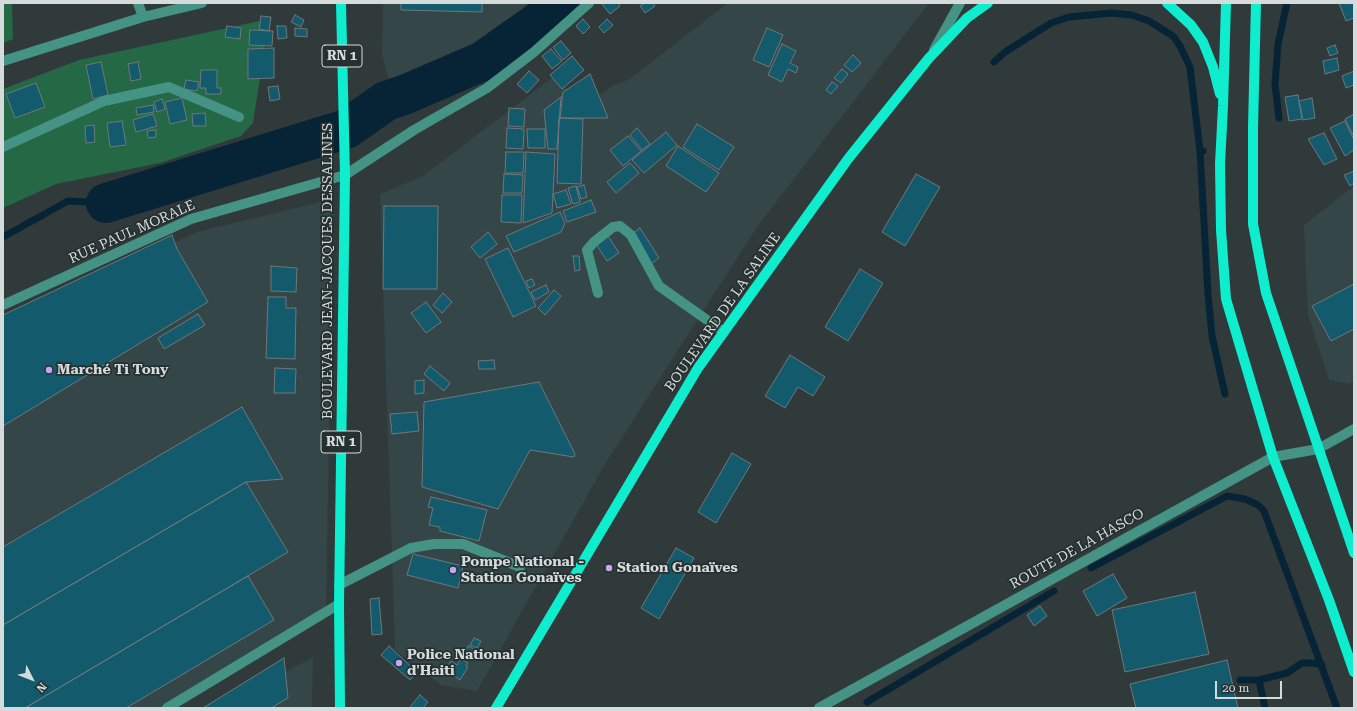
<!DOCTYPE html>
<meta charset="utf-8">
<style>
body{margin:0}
#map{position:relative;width:1357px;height:711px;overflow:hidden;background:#303a3a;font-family:"Roboto Serif",serif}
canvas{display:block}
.frame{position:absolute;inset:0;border:4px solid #d5dbdb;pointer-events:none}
.north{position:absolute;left:12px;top:659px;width:40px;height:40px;-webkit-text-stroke:3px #263030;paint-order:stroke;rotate:132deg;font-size:11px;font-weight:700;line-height:16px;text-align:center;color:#d5dbdb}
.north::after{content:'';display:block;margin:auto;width:14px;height:18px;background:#d5dbdb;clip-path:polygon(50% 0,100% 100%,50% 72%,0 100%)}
.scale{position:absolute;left:1215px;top:681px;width:67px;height:18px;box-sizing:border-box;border:2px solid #d5dbdb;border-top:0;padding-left:5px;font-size:12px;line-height:14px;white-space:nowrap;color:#d5dbdb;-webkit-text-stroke:3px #263030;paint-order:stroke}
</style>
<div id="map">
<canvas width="1357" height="711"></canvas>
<div class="frame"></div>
<div class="north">N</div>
<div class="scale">20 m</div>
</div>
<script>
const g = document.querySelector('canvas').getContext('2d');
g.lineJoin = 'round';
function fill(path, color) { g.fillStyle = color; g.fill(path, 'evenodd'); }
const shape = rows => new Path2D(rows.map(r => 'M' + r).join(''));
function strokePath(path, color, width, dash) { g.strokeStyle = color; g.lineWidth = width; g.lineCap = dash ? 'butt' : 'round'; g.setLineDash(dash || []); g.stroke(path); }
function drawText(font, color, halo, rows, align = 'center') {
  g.font = font + ' "Roboto Serif",serif'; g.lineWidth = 3.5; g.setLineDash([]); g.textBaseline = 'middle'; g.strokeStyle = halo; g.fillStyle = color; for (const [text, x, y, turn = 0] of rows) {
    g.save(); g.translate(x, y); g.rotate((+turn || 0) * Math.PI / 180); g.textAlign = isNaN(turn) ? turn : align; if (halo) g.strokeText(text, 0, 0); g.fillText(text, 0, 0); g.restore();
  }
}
const built = shape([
 [383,3,562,3,526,32,475,61,391,89,382,54],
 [728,3,929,3,757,227,605,464,477,691,441,685,395,650,380,194,423,176,553,77,586,105,612,86,628,80],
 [1354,186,1354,381,1349,384,1329,380,1308,314,1304,225],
 [333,199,326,614,169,708,3,708,3,320,197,232],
 [313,657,312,708,221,708]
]);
const green = shape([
 [3,3,12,3,13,39,3,43],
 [269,19,253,123,241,136,160,163,56,184,3,208,3,89,79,60]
]);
const stream = shape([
 [994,62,1005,52,1051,23,1069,17,1111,13,1132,15,1149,21,1173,36,1180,46,1190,67,1200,151,1203,151],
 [1279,118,1275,84,1278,44,1287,3],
 [1200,151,1208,294,1212,336,1225,394],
 [3,237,68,201,106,203],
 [1091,568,1227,496,1245,499,1258,505,1264,511,1337,708],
 [1240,680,1259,680,1287,673,1302,663,1314,663,1322,665],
 [1259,680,1265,708],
 [867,702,1054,591]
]);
const river = shape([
 [106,203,346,129,386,101,404,95,483,61,533,26,562,3]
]);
const building = shape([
 [401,3,482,3,482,12,401,10,401,3],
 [601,3,618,3,620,6,610,14,601,3],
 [645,3,653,3,655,6,645,13,640,6,645,3],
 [1339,3,1354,3,1354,18,1346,21,1339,3],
 [295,15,304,20,301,27,291,22,295,15],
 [261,16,271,17,269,31,259,29,261,16],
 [583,19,590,27,583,34,576,26,583,19],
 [607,19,613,25,604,33,599,27,607,19],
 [227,26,241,28,240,39,225,37,227,26],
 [277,26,286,26,287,38,278,39,277,26],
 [295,28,307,29,307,37,295,36,295,28],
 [767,28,783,35,769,67,753,60,767,28],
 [250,30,273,31,272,46,249,45,250,30],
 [561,41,571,53,563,60,553,47,561,41],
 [782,44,796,51,790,63,798,67,796,73,788,69,782,82,768,75,782,44],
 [1335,45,1338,53,1330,56,1327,48,1335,45],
 [274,48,274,78,248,79,248,49,274,48],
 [551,49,562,61,552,69,542,56,551,49],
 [853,55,861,63,852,72,844,65,853,55],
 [572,56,584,70,562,89,550,75,572,56],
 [1337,58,1339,70,1325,74,1323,61,1337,58],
 [101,62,108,95,93,99,86,65,101,62],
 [138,62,141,79,131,81,128,64,138,62],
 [842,69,848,74,841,83,834,78,842,69],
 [201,70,217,70,217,88,221,88,221,94,206,94,206,88,200,88,201,70],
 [529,71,539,80,527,93,517,84,529,71],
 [1354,71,1354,85,1346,88,1342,76,1354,71],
 [590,74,608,118,560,118,563,92,590,74],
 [186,80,199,82,197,91,184,89,186,80],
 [832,82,838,86,831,94,826,90,832,82],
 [36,83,45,107,15,118,6,94,36,83],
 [278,86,280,99,270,101,268,87,278,86],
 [1298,95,1302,119,1289,121,1285,97,1298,95],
 [561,97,557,149,548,149,544,110,561,97],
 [182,98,187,120,170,124,165,102,182,98],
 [1312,98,1315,118,1303,120,1299,101,1312,98],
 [162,99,165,109,157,112,154,102,162,99],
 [153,105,154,112,137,115,136,108,153,105],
 [509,108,525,109,524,127,508,126,509,108],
 [205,113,206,126,193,126,192,114,205,113],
 [153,114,157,126,136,132,133,120,153,114],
 [1354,114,1354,137,1345,119,1354,114],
 [559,118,583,119,581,184,557,183,559,118],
 [122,121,126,145,110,147,107,123,122,121],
 [1345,121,1354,140,1354,150,1345,156,1330,128,1345,121],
 [697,124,734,147,719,170,683,147,697,124],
 [94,125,95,142,86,143,85,126,94,125],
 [507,128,524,129,523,149,506,148,507,128],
 [637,128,650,144,642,150,630,135,637,128],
 [527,129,545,129,545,148,528,148,527,129],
 [156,130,156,137,148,138,147,131,156,130],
 [666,132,677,145,644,173,632,160,666,132],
 [1324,133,1337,159,1324,165,1308,139,1324,133],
 [628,136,641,151,623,166,610,150,628,136],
 [678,146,719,173,706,192,666,166,678,146],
 [506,152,524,152,523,173,505,173,506,152],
 [526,152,555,154,552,213,523,223,526,152],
 [630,163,639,173,616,193,607,182,630,163],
 [1354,171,1354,183,1350,186,1344,175,1354,171],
 [504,174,523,175,522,193,503,193,504,174],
 [916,174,940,187,905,246,882,232,916,174],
 [584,185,587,197,581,199,577,187,584,185],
 [576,186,580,202,573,204,568,188,576,186],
 [566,190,571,204,557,208,553,194,566,190],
 [502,195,522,195,521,223,501,222,502,195],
 [591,200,596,212,567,222,563,211,591,200],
 [384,206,438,206,437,289,383,289,384,206],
 [560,212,565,223,561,232,514,252,506,236,560,212],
 [640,228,659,258,651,264,632,234,640,228],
 [488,232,497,244,480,258,471,247,488,232],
 [172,235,177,249,208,302,3,426,3,315,172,235],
 [608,236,619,253,607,261,596,244,608,236],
 [508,248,536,306,513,317,485,259,508,248],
 [573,256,579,256,580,270,575,271,573,256],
 [271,266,297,268,296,292,271,291,271,266],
 [860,269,883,283,848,341,825,327,860,269],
 [532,279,535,285,529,288,526,281,532,279],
 [1354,284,1354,329,1331,341,1312,306,1354,284],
 [546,285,549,292,535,300,531,292,546,285],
 [554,290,561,296,545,315,538,308,554,290],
 [443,293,452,302,442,313,433,305,443,293],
 [268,297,286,297,286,308,296,308,295,359,266,358,268,297],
 [426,302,441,322,426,333,411,313,426,302],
 [198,314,205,325,164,349,158,338,198,314],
 [790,355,825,377,813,396,798,387,785,408,765,396,790,355],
 [494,360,495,369,479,369,478,361,494,360],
 [430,366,450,383,444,391,424,374,430,366],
 [275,368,296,369,295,393,274,393,275,368],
 [424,380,424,393,415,394,415,381,424,380],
 [539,382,575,454,574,457,530,450,498,509,422,487,424,402,539,382],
 [242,407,283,479,246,482,3,625,3,547,242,407],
 [417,412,419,431,392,434,390,414,417,412],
 [732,453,751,464,716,523,698,512,732,453],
 [246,482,288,552,25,708,3,708,3,625,246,482],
 [431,497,487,510,479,541,440,531,440,527,429,525,433,508,428,507,431,497],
 [676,548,694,558,659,619,641,608,676,548],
 [413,554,463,566,458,588,407,575,413,554],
 [1113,574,1127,598,1097,616,1083,591,1113,574],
 [248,576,274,620,126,708,25,708,248,576],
 [1195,592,1209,654,1125,672,1112,610,1195,592],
 [379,598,382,634,372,635,370,599,379,598],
 [1040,606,1047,616,1034,626,1027,615,1040,606],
 [474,638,481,641,477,648,470,645,474,638],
 [389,646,417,672,410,680,381,655,389,646],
 [468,646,474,649,471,656,465,653,468,646],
 [464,653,470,656,468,660,462,658,464,653],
 [284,658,288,698,271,708,203,708,284,658],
 [461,659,468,663,466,666,468,667,460,680,445,669,451,661,457,665,461,659],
 [1227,660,1238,708,1136,708,1130,684,1227,660],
 [420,695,428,702,423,708,412,708,410,707,420,695]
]);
const minor = shape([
 [138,3,143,17],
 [934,50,960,3],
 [3,61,143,17,202,3],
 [3,147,104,101,169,87,239,117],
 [598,293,587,250,594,242,613,227,620,226,631,235,659,286,724,332],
 [3,305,191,219,345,175,414,130,487,88,534,52,589,3],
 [339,585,411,548,434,544,463,544,520,567],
 [167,708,339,604],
 [819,708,1273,457,1318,449,1354,429]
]);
const major = shape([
 [1167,3,1191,25,1203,42,1213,67,1220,94],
 [1226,3,1223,106,1220,164,1221,230,1226,299,1273,457,1329,600,1354,672],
 [1256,3,1253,127,1253,224,1266,293,1354,553],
 [340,708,339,604,345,175,341,3],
 [496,708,698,368,848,159,929,58,967,18,988,3]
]);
const markers = [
 [49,370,4,"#c5a7f1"],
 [609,568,4,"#c5a7f1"],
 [453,570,4,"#c5a7f1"],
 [399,663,4,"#c5a7f1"]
];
const shields = [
 [342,56,40],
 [341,442,40]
];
const shieldNames = [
 ["RN 1",342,56],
 ["RN 1",341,442]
];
const streetNames = [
 ["RUE PAUL MORALE",132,232,-24],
 ["BOULEVARD JEAN-JACQUES DESSALINES",328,271,-90],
 ["BOULEVARD DE LA SALINE",723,312,-55],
 ["ROUTE DE LA HASCO",1077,549,-29]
];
const poiNames = [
 ["Marché Ti Tony",57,370],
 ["Pompe National -",461,562],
 ["Station Gonaïves",461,578],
 ["Station Gonaïves",617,568],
 ["Police National",407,655],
 ["d'Haiti",407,671]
];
fill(built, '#344647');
fill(green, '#246846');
strokePath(stream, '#072436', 7);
strokePath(river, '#072436', 40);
fill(building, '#135a6d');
strokePath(building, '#6e787b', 1);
strokePath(minor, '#449384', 10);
strokePath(major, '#0fedcf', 10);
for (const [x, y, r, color] of markers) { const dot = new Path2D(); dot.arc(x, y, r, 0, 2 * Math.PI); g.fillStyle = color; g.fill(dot); strokePath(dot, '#263030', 1.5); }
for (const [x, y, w] of shields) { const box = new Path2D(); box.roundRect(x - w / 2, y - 11, w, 22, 3); g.fillStyle = '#263030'; g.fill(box); strokePath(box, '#d5dbdb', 1); }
drawText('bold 13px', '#d5dbdb', null, shieldNames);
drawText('14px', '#d5dbdb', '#263030', streetNames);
drawText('bold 14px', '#d5dbdb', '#263030', poiNames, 'left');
</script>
